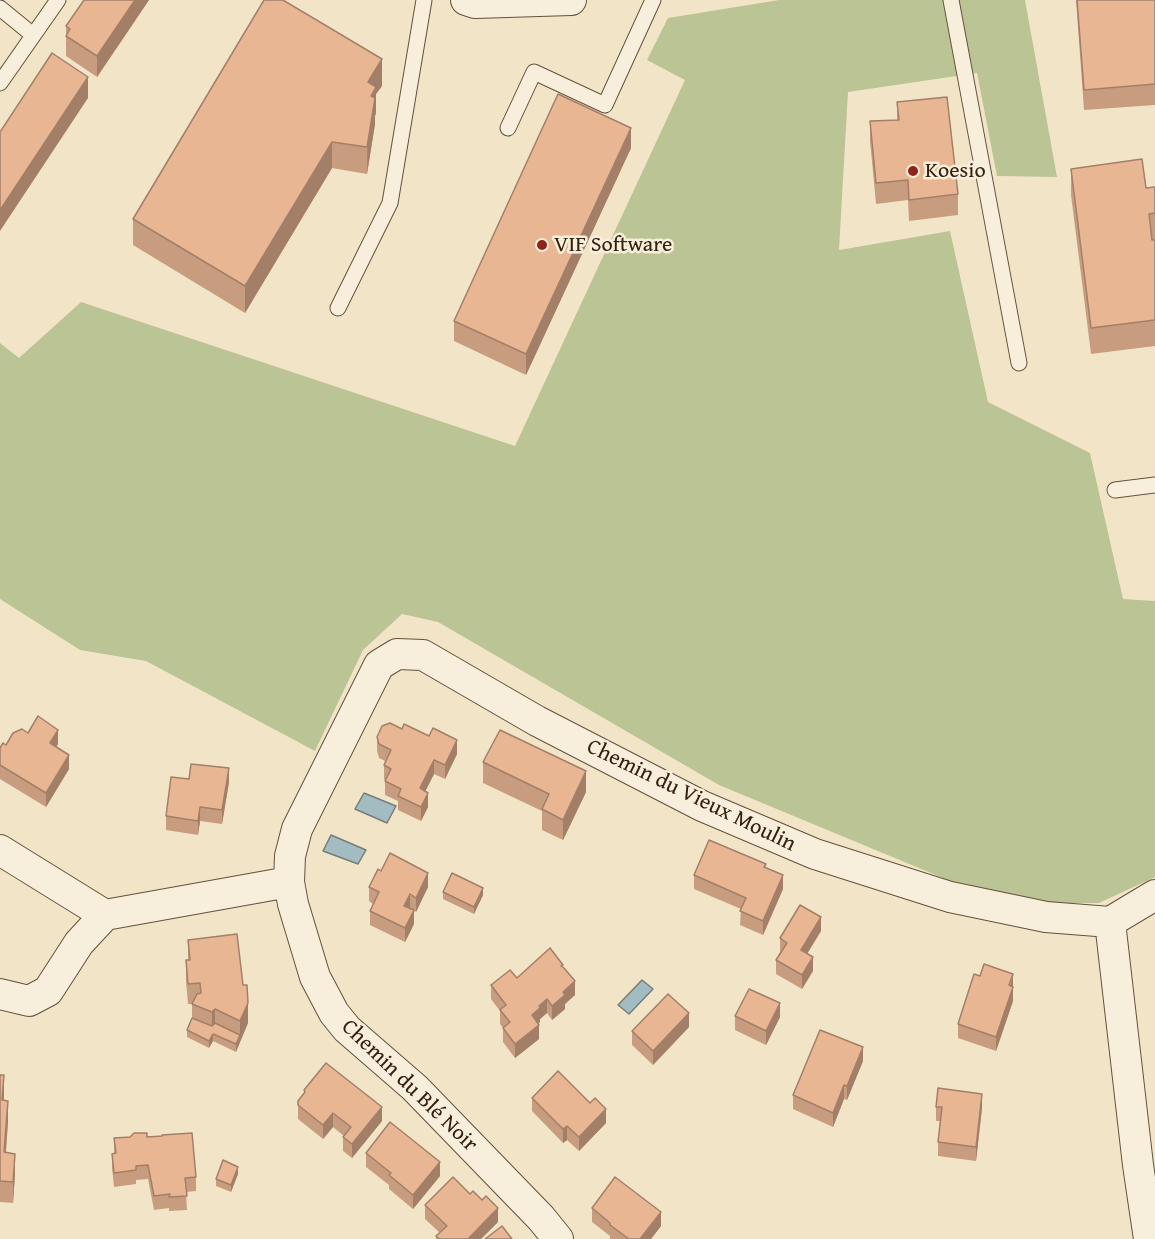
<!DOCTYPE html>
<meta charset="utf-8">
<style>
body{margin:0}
canvas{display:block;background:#f2e5c7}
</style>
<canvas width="1155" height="1239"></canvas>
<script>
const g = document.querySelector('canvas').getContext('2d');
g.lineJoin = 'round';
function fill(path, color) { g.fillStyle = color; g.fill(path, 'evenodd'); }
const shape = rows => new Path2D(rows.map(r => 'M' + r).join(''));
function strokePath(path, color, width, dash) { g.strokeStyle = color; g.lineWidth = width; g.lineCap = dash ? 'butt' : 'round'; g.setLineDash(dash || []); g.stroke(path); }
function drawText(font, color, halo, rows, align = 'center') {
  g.font = font + ' "Gentium Book Plus",serif'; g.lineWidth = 5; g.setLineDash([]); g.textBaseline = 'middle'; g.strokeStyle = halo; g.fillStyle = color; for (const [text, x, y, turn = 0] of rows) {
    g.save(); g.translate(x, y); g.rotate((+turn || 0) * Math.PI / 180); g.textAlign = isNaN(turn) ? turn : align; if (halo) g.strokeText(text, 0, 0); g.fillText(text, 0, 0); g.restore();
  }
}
const green = shape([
 [779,0,1025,0,1057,177,997,176,977,73,848,92,839,250,950,231,988,402,1090,453,1123,599,1155,601,1155,877,1099,903,1040,903,967,888,719,785,438,622,402,614,363,650,315,751,146,661,80,650,0,599,0,343,19,358,81,302,515,446,685,80,647,60,668,18]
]);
const water = shape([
 [364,793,396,806,387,823,355,809,364,793],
 [331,835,366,850,358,864,323,851,331,835],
 [642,980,653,989,629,1014,618,1005,642,980]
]);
const lane = shape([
 [951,0,1019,363],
 [0,8,33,35],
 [0,83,58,0],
 [508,128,534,72,605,105,653,0],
 [338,308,390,203,424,0],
 [1115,490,1155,485]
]);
const street = shape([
 [466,0,475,3,571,0],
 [0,850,105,915],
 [1110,922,1155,895],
 [0,994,29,1001,48,991,79,943,105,915,289,882],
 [558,1239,541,1218,415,1088,347,1029,334,1013,315,977,293,904,289,882,290,856,297,829,379,665,397,654,423,655,537,721,702,806,815,854,950,897,1046,917,1110,922,1138,1165,1149,1239]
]);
const wall = shape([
 [84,0,149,0,97,77,66,56,66,26],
 [1076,0,1155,0,1155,105,1084,110],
 [382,86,376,94,376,113,375,116,375,124,367,174,332,168,245,313,133,245,133,219],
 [897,102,958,194,958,215,909,221,908,200,876,204,870,141,870,121,897,120],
 [631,148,526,375,454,341,454,321],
 [1071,169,1146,188,1155,187,1155,346,1091,354,1071,195],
 [402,729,457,754,445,779,434,774,425,791,428,807,421,821,398,810,398,801,385,795,385,780,384,779,384,765,385,761,379,758,377,751,377,737],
 [28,733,58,744,56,747,69,769,46,807,0,779,0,748],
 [483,762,586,792,563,840,542,830,542,811,483,783],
 [229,782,222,824,200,821,198,835,166,830,166,816],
 [766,867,783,889,763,935,740,925,741,909,694,889,694,875],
 [381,871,428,887,416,912,414,911,414,924,405,942,370,925,370,911,373,904,369,901,369,887],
 [443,892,483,895,474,914,443,899],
 [821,931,807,953,813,971,802,989,776,974,776,960,780,952,780,938],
 [188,940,243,985,248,1023,236,1052,213,1041,209,1048,187,1037,187,1030,192,1018,192,1004,188,1004,186,981,186,960,188,960],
 [563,967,575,995,565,1004,565,1009,552,1020,547,1013,540,1019,540,1022,538,1024,539,1039,515,1058,503,1042,503,1028,500,1024,500,1011,491,999,491,985],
 [1013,987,1013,1001,996,1051,958,1038,958,1024],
 [735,1016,780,1017,766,1045,735,1030],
 [689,1027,653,1065,632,1045,632,1031],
 [863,1061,847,1100,844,1099,833,1127,793,1109,793,1095],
 [0,1075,8,1121,6,1153,15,1174,13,1203,0,1202],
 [304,1090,382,1121,352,1158,343,1151,343,1137,344,1136,333,1127,323,1139,298,1119,298,1101,304,1093],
 [532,1098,606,1123,579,1151,567,1140,563,1143,532,1111],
 [936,1107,982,1108,976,1161,938,1156,938,1142,940,1121,936,1121],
 [147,1137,196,1177,196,1191,186,1192,187,1210,169,1211,169,1208,154,1210,148,1179,136,1180,136,1184,114,1187,112,1168,112,1154,114,1153,114,1138],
 [366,1153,440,1176,413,1209,389,1189,389,1185,366,1167],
 [238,1174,231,1192,216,1186,216,1179],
 [470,1194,482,1200,498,1222,481,1239,436,1239,436,1236,440,1233,425,1219,425,1205],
 [592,1208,661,1226,651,1239,610,1239,610,1236,592,1222]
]);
const shadedWall = shape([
 [135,0,149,0,97,77,97,56],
 [382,59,382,86,376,94,376,113,375,116,375,124,367,174,368,82],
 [88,77,88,98,0,231,0,210],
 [631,128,631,148,526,375,526,354],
 [332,142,332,168,245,313,245,286],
 [58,730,58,744,50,757,50,743],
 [457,740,457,754,445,779,445,765],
 [69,755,69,769,46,807,46,793],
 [434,760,434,774,420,802,420,788],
 [229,768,229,782,222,824,222,810],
 [586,771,586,792,563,840,563,820],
 [428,793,428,807,421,821,421,807],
 [200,807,200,821,198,835,198,821],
 [428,873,428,887,416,912,416,898],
 [783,875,783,889,763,935,763,921],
 [483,888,483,895,474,914,474,907],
 [410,894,410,908,404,906],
 [414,910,414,924,405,942,405,928],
 [821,917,821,931,801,964,801,950],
 [813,957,813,971,802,989,802,975],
 [1013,974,1013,1001,996,1051,996,1037],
 [575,981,575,995,565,1004,565,1009,552,1020,552,1006,563,992],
 [547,999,547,1013,540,1019,540,1022,532,1029,532,1015,539,1006],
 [248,1003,248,1023,240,1042,240,1021],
 [780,1003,780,1017,766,1045,766,1031],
 [215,1009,215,1030,212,1033,212,1012],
 [689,1013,689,1027,653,1065,653,1051],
 [539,1025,539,1039,515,1058,515,1044],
 [213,1034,213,1041,209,1048,209,1041],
 [240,1035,240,1042,236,1052,236,1044],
 [863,1047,863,1061,847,1100,847,1086],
 [4,1075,4,1096,2,1121,2,1100],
 [844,1085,844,1099,833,1127,833,1113],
 [982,1094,982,1108,976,1161,976,1147],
 [8,1101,8,1121,4,1173,4,1152],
 [382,1107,382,1121,352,1158,352,1144],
 [606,1109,606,1123,579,1151,579,1137],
 [333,1113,333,1127,323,1139,323,1125],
 [567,1126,567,1140,563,1143,563,1129],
 [15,1154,15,1174,13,1203,13,1182],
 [440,1162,440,1176,413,1209,413,1195],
 [238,1167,238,1174,231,1192,231,1185],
 [498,1208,498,1222,481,1239,468,1239],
 [661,1212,661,1226,651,1239,640,1239]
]);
const building = shape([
 [84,0,135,0,97,56,66,36,70,29,66,26,84,0],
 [264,0,283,0,382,59,368,82,376,87,371,96,375,98,367,147,332,142,245,286,133,219,264,0],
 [1077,0,1155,0,1155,84,1084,90,1077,0],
 [52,53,88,77,0,210,0,132,52,53],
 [558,94,631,128,526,354,454,321,558,94],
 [947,97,958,194,909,200,908,180,876,183,870,121,899,120,897,102,947,97],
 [1142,159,1146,188,1155,187,1155,213,1149,214,1152,240,1155,240,1155,320,1091,328,1071,169,1142,159],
 [38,716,58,730,50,743,69,755,46,793,0,765,0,748,3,743,6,745,13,733,22,729,28,733,38,716],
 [390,723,402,729,404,724,429,736,433,728,457,740,445,765,434,760,420,788,428,793,421,807,398,796,401,789,385,781,391,769,384,765,391,750,379,744,377,737,382,726,390,723],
 [500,730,586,771,563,820,542,809,549,794,483,762,500,730],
 [191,764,229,768,222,810,200,807,198,821,166,816,171,777,189,779,191,764],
 [709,840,766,864,764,867,783,875,763,921,740,911,746,898,694,875,709,840],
 [390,853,428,873,416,898,410,894,404,906,414,910,405,928,370,911,379,892,369,887,378,869,381,871,390,853],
 [452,873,483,888,474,907,443,892,452,873],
 [800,905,821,917,801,950,813,957,802,975,776,960,787,943,780,938,800,905],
 [237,934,243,985,247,985,248,1003,240,1021,215,1009,212,1012,192,1004,197,994,201,993,200,983,188,984,186,960,190,960,188,940,237,934],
 [550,948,563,965,561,966,564,968,575,981,563,992,565,995,552,1006,547,999,539,1006,540,1008,532,1015,539,1025,515,1044,503,1028,510,1022,500,1010,506,1005,491,985,510,970,517,978,550,948],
 [984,964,1013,974,1009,985,1013,987,996,1037,958,1024,974,974,980,976,984,964],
 [749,989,780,1003,766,1031,735,1016,749,989],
 [668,994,689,1013,653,1051,632,1031,668,994],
 [192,1018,212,1026,215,1023,240,1035,236,1044,213,1034,209,1041,187,1030,192,1018],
 [820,1030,863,1047,847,1086,844,1085,833,1113,793,1095,820,1030],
 [326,1063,382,1107,352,1144,343,1137,351,1127,333,1113,323,1125,298,1105,298,1101,305,1092,304,1090,326,1063],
 [558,1071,590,1103,595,1098,606,1109,579,1137,567,1126,563,1129,532,1098,558,1071],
 [0,1075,4,1075,2,1100,8,1101,4,1152,15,1154,13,1182,0,1181,0,1075],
 [938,1088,982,1094,976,1147,938,1142,942,1107,936,1107,938,1088],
 [390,1122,440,1162,413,1195,389,1175,391,1173,366,1153,390,1122],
 [134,1133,147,1133,147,1137,162,1136,162,1135,192,1133,196,1177,185,1178,187,1196,169,1197,170,1194,154,1196,148,1165,136,1166,136,1170,114,1173,112,1154,116,1153,114,1138,130,1137,134,1133],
 [223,1160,238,1167,231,1185,216,1179,223,1160],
 [453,1177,470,1194,473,1191,482,1200,486,1196,498,1208,468,1239,439,1239,436,1236,447,1226,425,1205,453,1177],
 [615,1177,661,1212,640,1239,629,1239,610,1225,610,1223,592,1208,615,1177],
 [502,1226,512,1239,485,1239,502,1226]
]);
const markers = [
 [913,171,6,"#8f2418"],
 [542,245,6,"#8f2418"]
];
const poiNames = [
 ["Koesio",925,171],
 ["VIF Software",554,245]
];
const streetNames = [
 ["Chemin du Vieux Moulin",691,796,26],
 ["Chemin du Blé Noir",409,1086,44]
];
fill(green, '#bbc495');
fill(water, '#a2bcc1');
strokePath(water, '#767e79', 1.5);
strokePath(lane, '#64513c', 17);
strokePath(street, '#64513c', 32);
strokePath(lane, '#f7eedb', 15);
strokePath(street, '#f7eedb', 30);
fill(wall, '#c89d7f');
fill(shadedWall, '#a37f68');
fill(building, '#e9b694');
strokePath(building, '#a37f68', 1.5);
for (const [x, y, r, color] of markers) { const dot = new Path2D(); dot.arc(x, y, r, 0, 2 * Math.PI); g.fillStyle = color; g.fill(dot); strokePath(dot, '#f7eedb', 2); }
drawText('22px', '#34200d', '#f7eedb', poiNames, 'left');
drawText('22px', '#34200d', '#f7eedb', streetNames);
</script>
